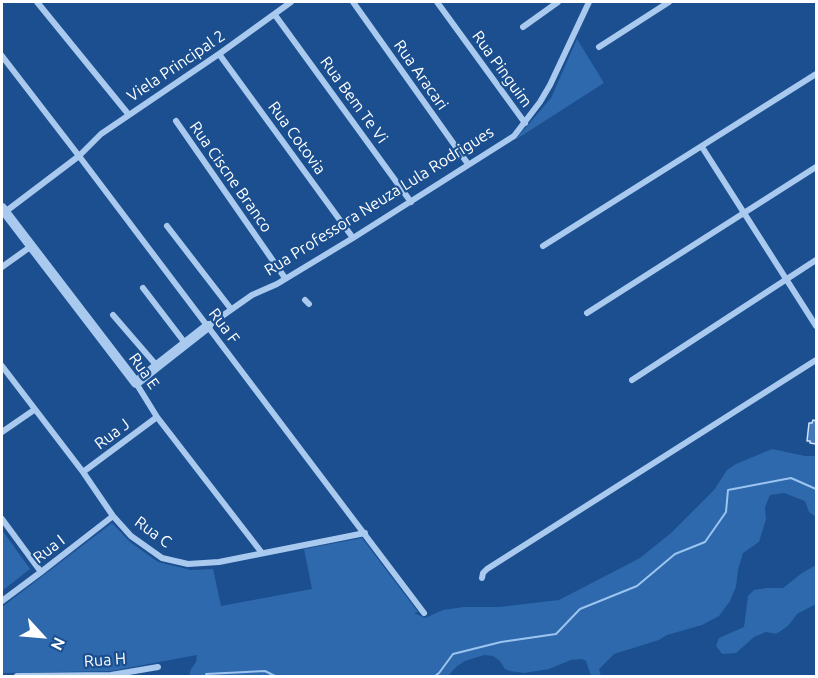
<!DOCTYPE html>
<style>
body{margin:0}
#map{position:relative;width:818px;height:678px;overflow:hidden;background:#1b4f8f;font-family:Ubuntu,sans-serif}
canvas{display:block}
.frame{position:absolute;inset:0;border:3px solid #fff;pointer-events:none}
.north{position:absolute;left:12px;top:606px;width:60px;height:60px;-webkit-text-stroke:4px #1b4f8f;paint-order:stroke;rotate:116deg;font-size:16px;font-weight:700;line-height:24px;text-align:center;color:#fff}
.north::after{content:'';display:block;margin:auto;width:21px;height:27px;background:#fff;clip-path:polygon(50% 0,100% 100%,50% 72%,0 100%)}
</style>
<div id="map">
<canvas width="818" height="678"></canvas>
<div class="frame"></div>
<div class="north">N</div>
</div>
<script>
const g = document.querySelector('canvas').getContext('2d');
g.lineJoin = 'round';
function fill(path, color) { g.fillStyle = color; g.fill(path, 'evenodd'); }
const shape = rows => new Path2D(rows.map(r => 'M' + r).join(''));
function strokePath(path, color, width, dash) { g.strokeStyle = color; g.lineWidth = width; g.lineCap = dash ? 'butt' : 'round'; g.setLineDash(dash || []); g.stroke(path); }
function drawText(font, color, halo, rows, align = 'center') {
  g.font = font + ' Ubuntu,sans-serif'; g.lineWidth = 4.5; g.setLineDash([]); g.textBaseline = 'middle'; g.strokeStyle = halo; g.fillStyle = color; for (const [text, x, y, turn = 0] of rows) {
    g.save(); g.translate(x, y); g.rotate((+turn || 0) * Math.PI / 180); g.textAlign = isNaN(turn) ? turn : align; if (halo) g.strokeText(text, 0, 0); g.fillText(text, 0, 0); g.restore();
  }
}
const green = shape([
 [577,39,604,83,515,140,551,98],
 [772,449,805,456,816,456,816,517,809,512,805,501,784,493,770,495,765,507,766,519,759,542,743,553,738,570,736,587,730,601,719,616,702,625,667,635,659,640,614,654,599,669,601,676,591,676,586,661,582,659,571,660,549,669,524,673,510,671,505,669,500,661,493,656,484,655,465,661,456,667,448,676,189,676,191,669,196,662,197,655,111,671,2,673,2,607,112,523,130,542,158,562,191,570,213,569,221,606,312,589,304,549,362,538,418,612,414,613,425,618,443,610,464,607,499,607,559,600,640,558,671,533,714,490,727,470,736,464],
 [2,530,30,569,2,591],
 [816,565,816,604,797,614,788,626,776,634,766,632,754,637,736,653,722,654,716,646,719,638,744,627,748,596,754,590,767,588,783,588,802,573]
]);
const stream = shape([
 [206,674,265,671,275,676],
 [435,676,439,673,453,654,501,642,556,634,580,609,637,586,675,554,705,542,726,512,728,490,791,478,816,489]
]);
const building = shape([
 [813,420,816,421,816,444,810,443,810,441,807,441,809,423,812,423,813,420]
]);
const minor = shape([
 [37,2,129,115],
 [353,2,468,164],
 [437,2,525,123],
 [275,15,411,202],
 [523,27,558,2],
 [599,47,669,2],
 [219,54,353,238],
 [2,56,79,156,424,613],
 [176,121,285,278],
 [702,147,816,326],
 [5,212,79,156,101,134,219,54,291,2],
 [167,226,231,309],
 [543,246,816,74],
 [2,267,30,247],
 [143,288,185,343],
 [305,300,309,304],
 [587,313,816,167],
 [113,315,157,366],
 [208,326,252,295,277,284,353,238,514,136,540,102,550,85,589,2],
 [2,366,83,472,113,516,131,536,162,558,188,564,219,562,365,533],
 [632,380,816,260],
 [136,383,157,417,262,553],
 [2,432,34,410],
 [83,472,157,417],
 [2,519,41,572],
 [482,578,483,573,487,569,816,360],
 [2,601,41,572,113,516],
 [17,676,111,675,158,667]
]);
const tertiary = shape([
 [2,208,136,383,157,366,208,326]
]);
const streetNames = [
 ["Viela Principal 2",176,66,-34],
 ["Rua Pinguim",502,69,54],
 ["Rua Aracari",421,75,55],
 ["Rua Bem Te Vi",354,100,54],
 ["Rua Cotovia",297,138,54],
 ["Rua Ciscne Branco",231,177,55],
 ["Rua Professora Neuza Lula Rodrigues",379,201,-32],
 ["Rua F",224,326,53],
 ["Rua E",144,371,55],
 ["Rua J",112,434,-37],
 ["Rua C",153,532,36],
 ["Rua I",49,549,-38],
 ["Rua H",105,660,-4]
];
fill(green, '#2e69ad');
strokePath(stream, '#9cc4f0', 2);
fill(building, '#4478b7');
strokePath(building, '#cfe3fa', 1.5);
strokePath(minor, '#a9c9ee', 6);
strokePath(tertiary, '#a9c9ee', 10);
drawText('16px', '#fff', '#1b4f8f', streetNames);
</script>
